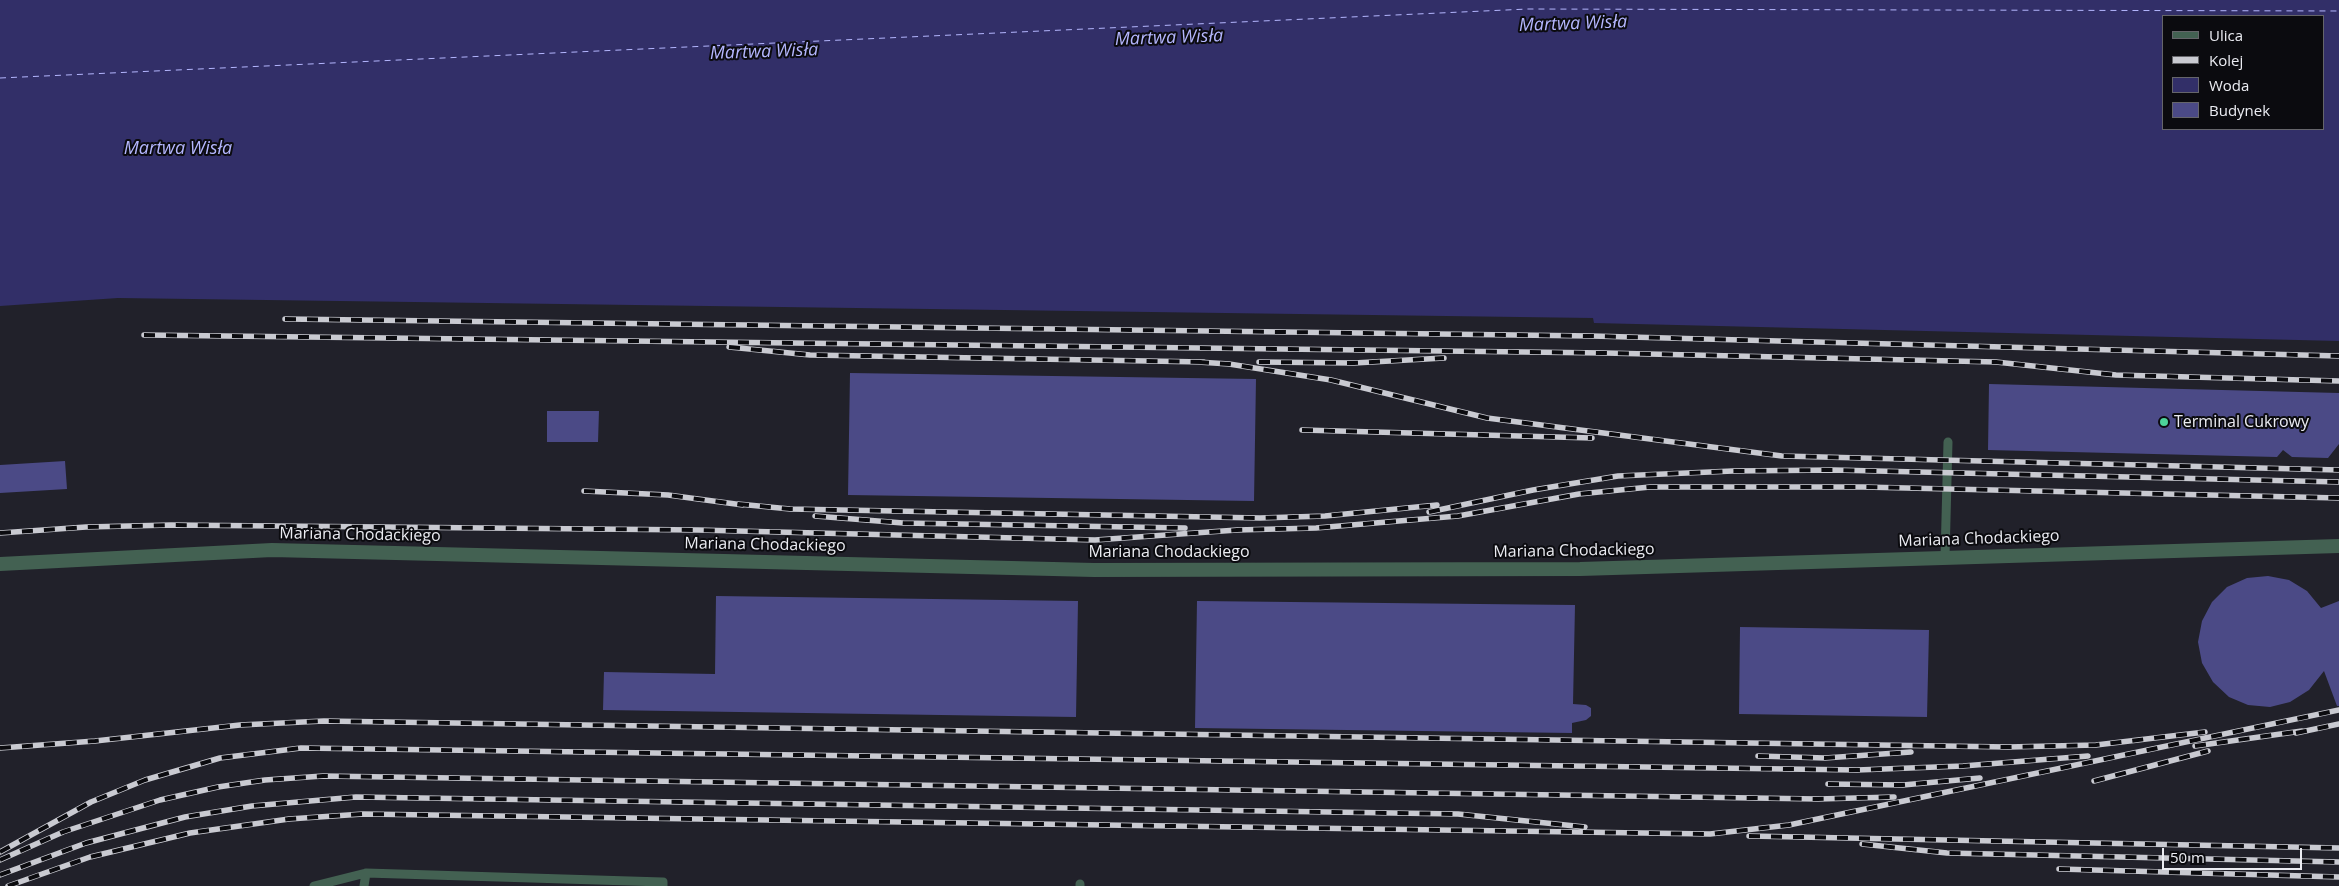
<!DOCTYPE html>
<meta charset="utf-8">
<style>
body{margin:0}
#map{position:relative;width:2339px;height:886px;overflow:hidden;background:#21212a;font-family:"Open Sans",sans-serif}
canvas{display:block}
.legend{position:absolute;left:2162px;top:15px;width:162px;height:115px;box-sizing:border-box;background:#0b0b0f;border:1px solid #65656a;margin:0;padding:6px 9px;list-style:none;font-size:15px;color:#ebecf2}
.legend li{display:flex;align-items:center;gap:10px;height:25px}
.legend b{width:25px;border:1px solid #65656a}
.scale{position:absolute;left:2162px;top:848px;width:140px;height:22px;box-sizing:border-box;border:2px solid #ebecf2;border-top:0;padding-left:6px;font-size:15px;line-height:18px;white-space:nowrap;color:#ebecf2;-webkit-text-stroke:4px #0b0b0f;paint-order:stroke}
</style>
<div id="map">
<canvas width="2339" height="886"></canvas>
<ul class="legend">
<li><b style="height:6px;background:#436152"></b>Ulica</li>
<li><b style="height:6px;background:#c9cad1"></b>Kolej</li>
<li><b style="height:14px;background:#322f68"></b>Woda</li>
<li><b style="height:14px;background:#4b4a86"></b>Budynek</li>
</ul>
<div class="scale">50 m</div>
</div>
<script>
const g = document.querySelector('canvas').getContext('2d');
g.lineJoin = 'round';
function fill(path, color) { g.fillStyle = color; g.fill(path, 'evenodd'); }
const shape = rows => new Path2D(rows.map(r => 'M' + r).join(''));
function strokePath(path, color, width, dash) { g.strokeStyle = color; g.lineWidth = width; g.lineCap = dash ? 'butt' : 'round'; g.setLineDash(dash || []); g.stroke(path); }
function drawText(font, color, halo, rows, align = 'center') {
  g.font = font + ' "Open Sans",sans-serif'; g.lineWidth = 4; g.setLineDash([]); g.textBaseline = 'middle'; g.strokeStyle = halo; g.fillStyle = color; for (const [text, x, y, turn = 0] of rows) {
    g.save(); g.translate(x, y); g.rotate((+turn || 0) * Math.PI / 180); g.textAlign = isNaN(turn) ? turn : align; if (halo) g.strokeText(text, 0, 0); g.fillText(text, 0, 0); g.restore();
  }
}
const water = shape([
 [0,0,2339,0,2339,341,1594,323,1593,318,118,298,0,306],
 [2163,16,2323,16,2323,129,2163,129]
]);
const ferry = shape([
 [0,78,1528,9,2339,11]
]);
const building = shape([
 [850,373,1256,379,1254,501,848,495],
 [1989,384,2339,393,2339,444,2328,458,2292,457,2283,450,2277,457,1988,450],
 [547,411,599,411,598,442,547,442],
 [65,461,67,489,0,493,0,465],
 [2268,576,2289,580,2307,591,2321,608,2339,601,2339,706,2337,706,2324,671,2309,690,2290,702,2270,707,2248,705,2229,697,2213,682,2202,663,2198,642,2202,621,2212,602,2227,587,2247,578],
 [716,596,1078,601,1076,717,603,710,604,672,715,674],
 [1197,601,1575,605,1573,704,1586,705,1591,708,1591,716,1586,720,1572,723,1572,733,1195,728],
 [1740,627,1929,630,1927,717,1739,714]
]);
const service = shape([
 [1945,557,1948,442],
 [314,886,366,873],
 [364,886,366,873,663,882,663,886],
 [1080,886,1080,884]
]);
const minor = shape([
 [0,564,272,550,1094,570,1580,569,2339,546]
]);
const rail = shape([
 [285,319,1592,336,2339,356],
 [144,335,1605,353,1996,362,2116,375,2339,381],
 [729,347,810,355,1204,362],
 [1198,362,1229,364,1331,380,1487,418,1782,456,2339,470],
 [1259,362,1354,363,1444,358],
 [1302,430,1592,438],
 [584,491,668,495,743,505],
 [738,504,790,509,1260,518,1325,516,1437,505],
 [1429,512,1533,490,1618,476,1733,471,1834,470,2339,482],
 [815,516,903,523,1185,528],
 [0,533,86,527,171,525,698,530,1095,540,1237,530,1316,528,1458,516,1579,494,1650,487,1863,487,2339,498],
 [2296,733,2339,724],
 [2195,746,2302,731],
 [0,748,95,741,240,725,324,721,2008,747,2096,745,2205,732],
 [1758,756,1825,758,1911,752],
 [2094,781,2208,751],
 [1828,784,1903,785,1980,778],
 [1749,836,2339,848],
 [1862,844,1947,853,2339,862],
 [0,852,91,802,145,780,220,758,301,748,1857,770,1963,766,2088,756],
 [0,860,63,832,160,800,218,787,265,780,323,776,1818,799,1894,797],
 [2059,869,2339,877],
 [0,875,86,843,185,817,252,806,356,797,1458,814,1585,827],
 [8,886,90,857,190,833,289,819,363,814,1710,834,1789,825,2339,710]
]);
const markers = [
 [2164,422,5,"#4dd39a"]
];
const poiNames = [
 ["Terminal Cukrowy",2174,422]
];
const streetNames = [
 ["Mariana Chodackiego",360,535,1],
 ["Mariana Chodackiego",1979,539,-2],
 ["Mariana Chodackiego",765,545,1],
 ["Mariana Chodackiego",1574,551,-1],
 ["Mariana Chodackiego",1169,552]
];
const waterNames = [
 ["Martwa Wisła",1573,24,-2],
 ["Martwa Wisła",1169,38,-2],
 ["Martwa Wisła",764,52,-2],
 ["Martwa Wisła",178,149]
];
fill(water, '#322f68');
strokePath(ferry, '#b4b6fe', 1, [6, 5]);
fill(building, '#4b4a86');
strokePath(service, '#436152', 9);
strokePath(minor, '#436152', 14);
strokePath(rail, '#c9cad1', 5.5);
strokePath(rail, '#0b0b0f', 4, [11]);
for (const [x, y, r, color] of markers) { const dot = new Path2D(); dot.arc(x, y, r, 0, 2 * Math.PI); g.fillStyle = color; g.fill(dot); strokePath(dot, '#0b0b0f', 2); }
drawText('16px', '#ebecf2', '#0b0b0f', poiNames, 'left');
drawText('16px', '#ebecf2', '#0b0b0f', streetNames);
drawText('italic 18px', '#b4b6fe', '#0b0b0f', waterNames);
</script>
